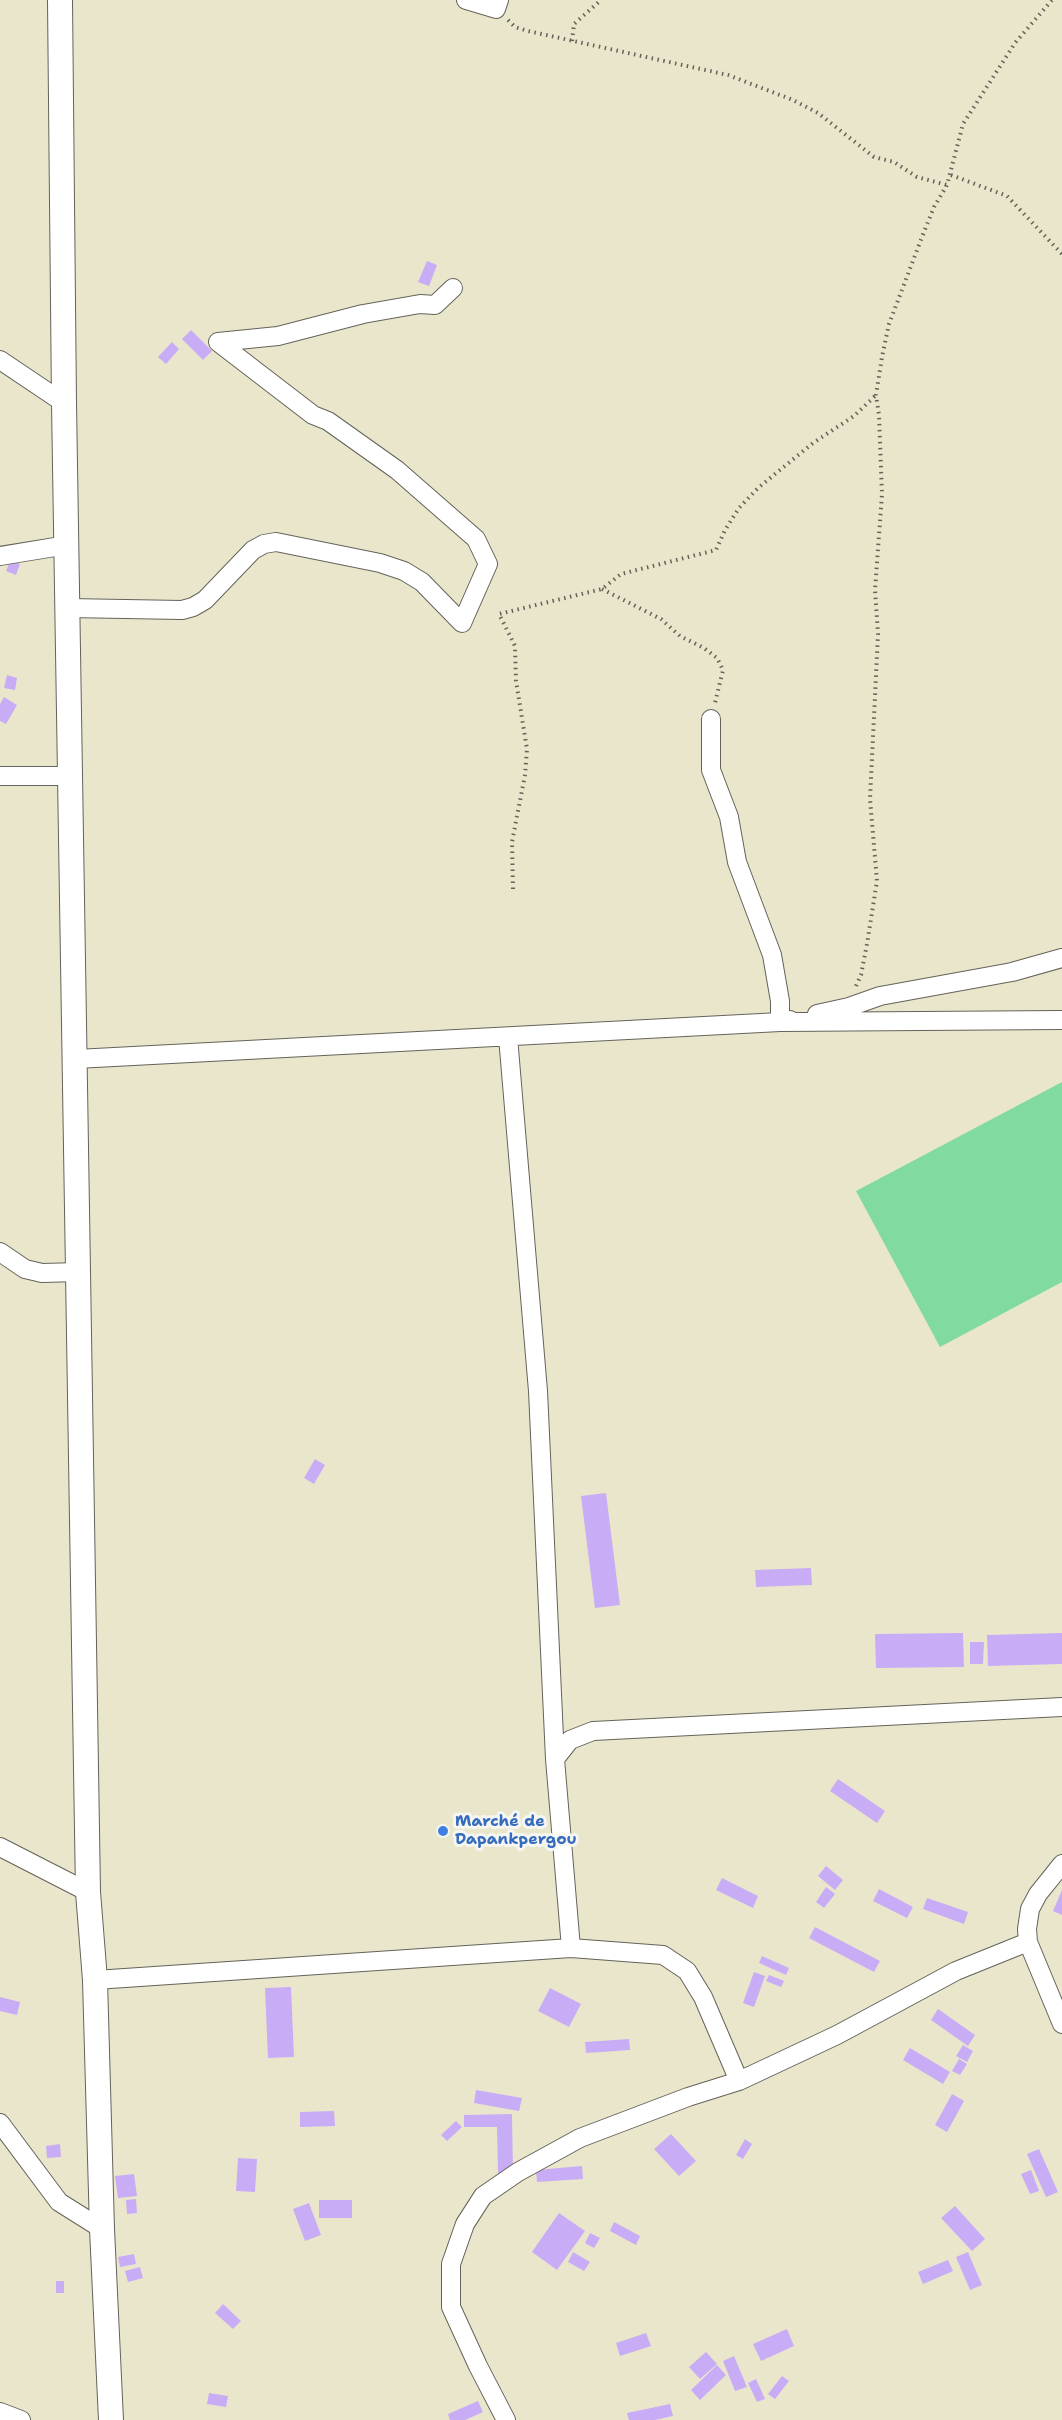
<!DOCTYPE html>
<meta charset="utf-8">
<style>
body{margin:0}
canvas{display:block;background:#eae6cc}
</style>
<canvas width="1062" height="2420"></canvas>
<script>
const g = document.querySelector('canvas').getContext('2d');
g.lineJoin = 'round';
function fill(path, color) { g.fillStyle = color; g.fill(path, 'evenodd'); }
const shape = rows => new Path2D(rows.map(r => 'M' + r).join(''));
function strokePath(path, color, width, dash) { g.strokeStyle = color; g.lineWidth = width; g.lineCap = dash ? 'butt' : 'round'; g.setLineDash(dash || []); g.stroke(path); }
function drawText(font, color, halo, rows, align = 'center') {
  g.font = font + ' "Shantell Sans",sans-serif'; g.lineWidth = 6; g.setLineDash([]); g.textBaseline = 'middle'; g.strokeStyle = halo; g.fillStyle = color; for (const [text, x, y, turn = 0] of rows) {
    g.save(); g.translate(x, y); g.rotate((+turn || 0) * Math.PI / 180); g.textAlign = isNaN(turn) ? turn : align; if (halo) g.strokeText(text, 0, 0); g.fillText(text, 0, 0); g.restore();
  }
}
const green = shape([
 [1062,1082,1062,1282,940,1347,856,1191]
]);
const building = shape([
 [427,261,437,265,429,286,418,282],
 [191,330,212,351,203,360,182,339],
 [172,342,179,349,166,364,158,357],
 [10,561,20,564,16,575,6,571],
 [7,675,17,678,15,690,4,688],
 [4,697,17,705,6,724,0,721,0,704],
 [315,1459,325,1465,314,1484,304,1478],
 [606,1493,620,1605,595,1608,581,1496],
 [811,1568,812,1585,756,1587,755,1570],
 [963,1633,964,1667,876,1668,875,1634],
 [1062,1633,1062,1664,988,1666,987,1635],
 [970,1642,984,1642,983,1664,970,1664],
 [838,1779,885,1811,877,1823,830,1791],
 [826,1866,843,1880,835,1890,818,1876],
 [722,1878,758,1896,753,1908,716,1890],
 [826,1887,835,1894,824,1908,816,1902],
 [879,1889,913,1907,907,1918,873,1901],
 [1062,1890,1062,1915,1053,1911],
 [927,1898,968,1912,964,1924,923,1909],
 [815,1927,880,1961,874,1972,809,1938],
 [762,1956,789,1968,786,1975,759,1963],
 [754,1972,765,1976,754,2007,743,2003],
 [769,1975,784,1981,781,1987,766,1981],
 [291,1987,294,2057,268,2058,265,1988],
 [550,1988,581,2004,569,2027,538,2011],
 [0,1997,20,2002,17,2015,0,2011],
 [938,2009,975,2035,968,2046,931,2020],
 [629,2039,630,2050,586,2053,585,2042],
 [963,2045,973,2051,967,2062,956,2056],
 [910,2048,950,2072,943,2084,903,2060],
 [959,2059,967,2064,960,2075,952,2071],
 [476,2090,522,2098,519,2111,474,2103],
 [952,2094,964,2101,947,2132,935,2125],
 [334,2111,335,2126,300,2127,300,2112],
 [512,2114,513,2173,498,2173,497,2127,464,2127,464,2115],
 [456,2121,462,2127,447,2141,441,2135],
 [671,2134,696,2161,679,2176,654,2149],
 [745,2139,752,2144,743,2159,736,2155],
 [60,2144,61,2157,47,2158,46,2146],
 [1039,2149,1058,2192,1046,2197,1027,2154],
 [238,2158,257,2159,255,2192,236,2191],
 [582,2166,583,2179,537,2182,536,2170],
 [1031,2170,1039,2191,1030,2194,1021,2174],
 [134,2174,137,2196,118,2198,115,2176],
 [136,2199,137,2213,127,2214,126,2200],
 [319,2200,352,2200,352,2218,319,2218],
 [309,2203,321,2235,305,2241,293,2209],
 [955,2206,985,2239,972,2251,941,2218],
 [559,2213,585,2231,557,2270,532,2252],
 [614,2222,640,2236,636,2245,610,2231],
 [590,2233,600,2238,594,2248,585,2243],
 [573,2252,590,2262,584,2271,568,2262],
 [968,2252,982,2285,970,2290,956,2257],
 [134,2254,136,2264,120,2267,118,2257],
 [948,2260,953,2271,923,2284,918,2272],
 [140,2267,143,2278,128,2282,125,2271],
 [56,2281,64,2281,64,2293,56,2293],
 [223,2304,241,2321,233,2329,215,2313],
 [787,2329,794,2346,761,2361,753,2344],
 [646,2333,651,2346,620,2356,616,2343],
 [706,2352,717,2364,700,2379,689,2367],
 [734,2356,747,2387,735,2391,723,2361],
 [717,2365,726,2375,700,2400,691,2390],
 [782,2376,789,2381,775,2399,768,2394],
 [756,2379,765,2399,757,2402,748,2383],
 [209,2393,228,2396,226,2407,207,2404],
 [478,2401,483,2412,465,2420,450,2420,448,2414],
 [670,2404,673,2416,655,2420,629,2420,627,2413]
]);
const path = shape([
 [508,20,515,27,528,31,728,75,793,100,818,113,874,157,894,162,917,177,947,185],
 [572,41,574,24,601,0],
 [951,175,1007,196,1062,254],
 [602,589,661,619,680,636,704,648,717,658,723,670,715,703],
 [513,889,512,842,525,775,527,749,516,681,515,646,499,614,602,589,621,574,716,550,725,530,739,508,758,488,813,443,854,416,875,396],
 [856,986,861,975,867,944,877,881,870,799,878,634,875,590,882,494,879,415,876,395,882,357,889,324,922,237,934,207,947,185,963,124,1015,43,1052,0]
]);
const minor = shape([
 [466,0,496,9,499,0],
 [218,342,278,336,363,314,420,304,435,305,453,288],
 [0,360,64,403],
 [0,556,67,545],
 [68,608,182,610,193,607,205,600,253,550,264,544,276,542,380,563,404,571,422,582,462,623,488,564,476,539,397,470,328,421,313,415,218,342],
 [711,719,711,770,729,817,737,862,772,955,780,1001,780,1022,790,1020],
 [0,776,71,776],
 [817,1014,849,1007,880,996,1012,972,1062,958],
 [508,1037,538,1391,555,1759],
 [76,1059,780,1022,1062,1020],
 [0,1252,25,1269,42,1273,79,1272],
 [0,1847,88,1892],
 [1062,1864,1038,1894,1030,1909,1027,1929,1028,1942,1062,2024],
 [95,1980,571,1948],
 [739,2081,703,1997,687,1971,663,1955,571,1948,555,1759,570,1740,593,1731,1062,1707],
 [0,2123,59,2202,102,2229],
 [0,2412,21,2420],
 [506,2420,478,2366,451,2307,451,2264,465,2224,483,2196,518,2172,580,2138,688,2097,739,2081,837,2035,956,1971,1028,1942]
]);
const major = shape([
 [60,0,64,403,88,1892,95,1980,102,2229,111,2420]
]);
const markers = [
 [443,1831,6,"#3f7fe0"]
];
const shopNames = [
 ["Marché de",455,1822],
 ["Dapankpergou",455,1840]
];
fill(green, '#81daa0');
fill(building, '#c9acf6');
strokePath(minor, '#64635a', 20);
strokePath(major, '#64635a', 26);
strokePath(path, '#64635a', 4, [1.5, 4.5]);
strokePath(minor, '#fff', 18);
strokePath(major, '#fff', 24);
for (const [x, y, r, color] of markers) { const dot = new Path2D(); dot.arc(x, y, r, 0, 2 * Math.PI); g.fillStyle = color; g.fill(dot); strokePath(dot, '#f6f6f2', 2); }
drawText('bold 16px', '#366cbe', '#f6f6f2', shopNames, 'left');
</script>
